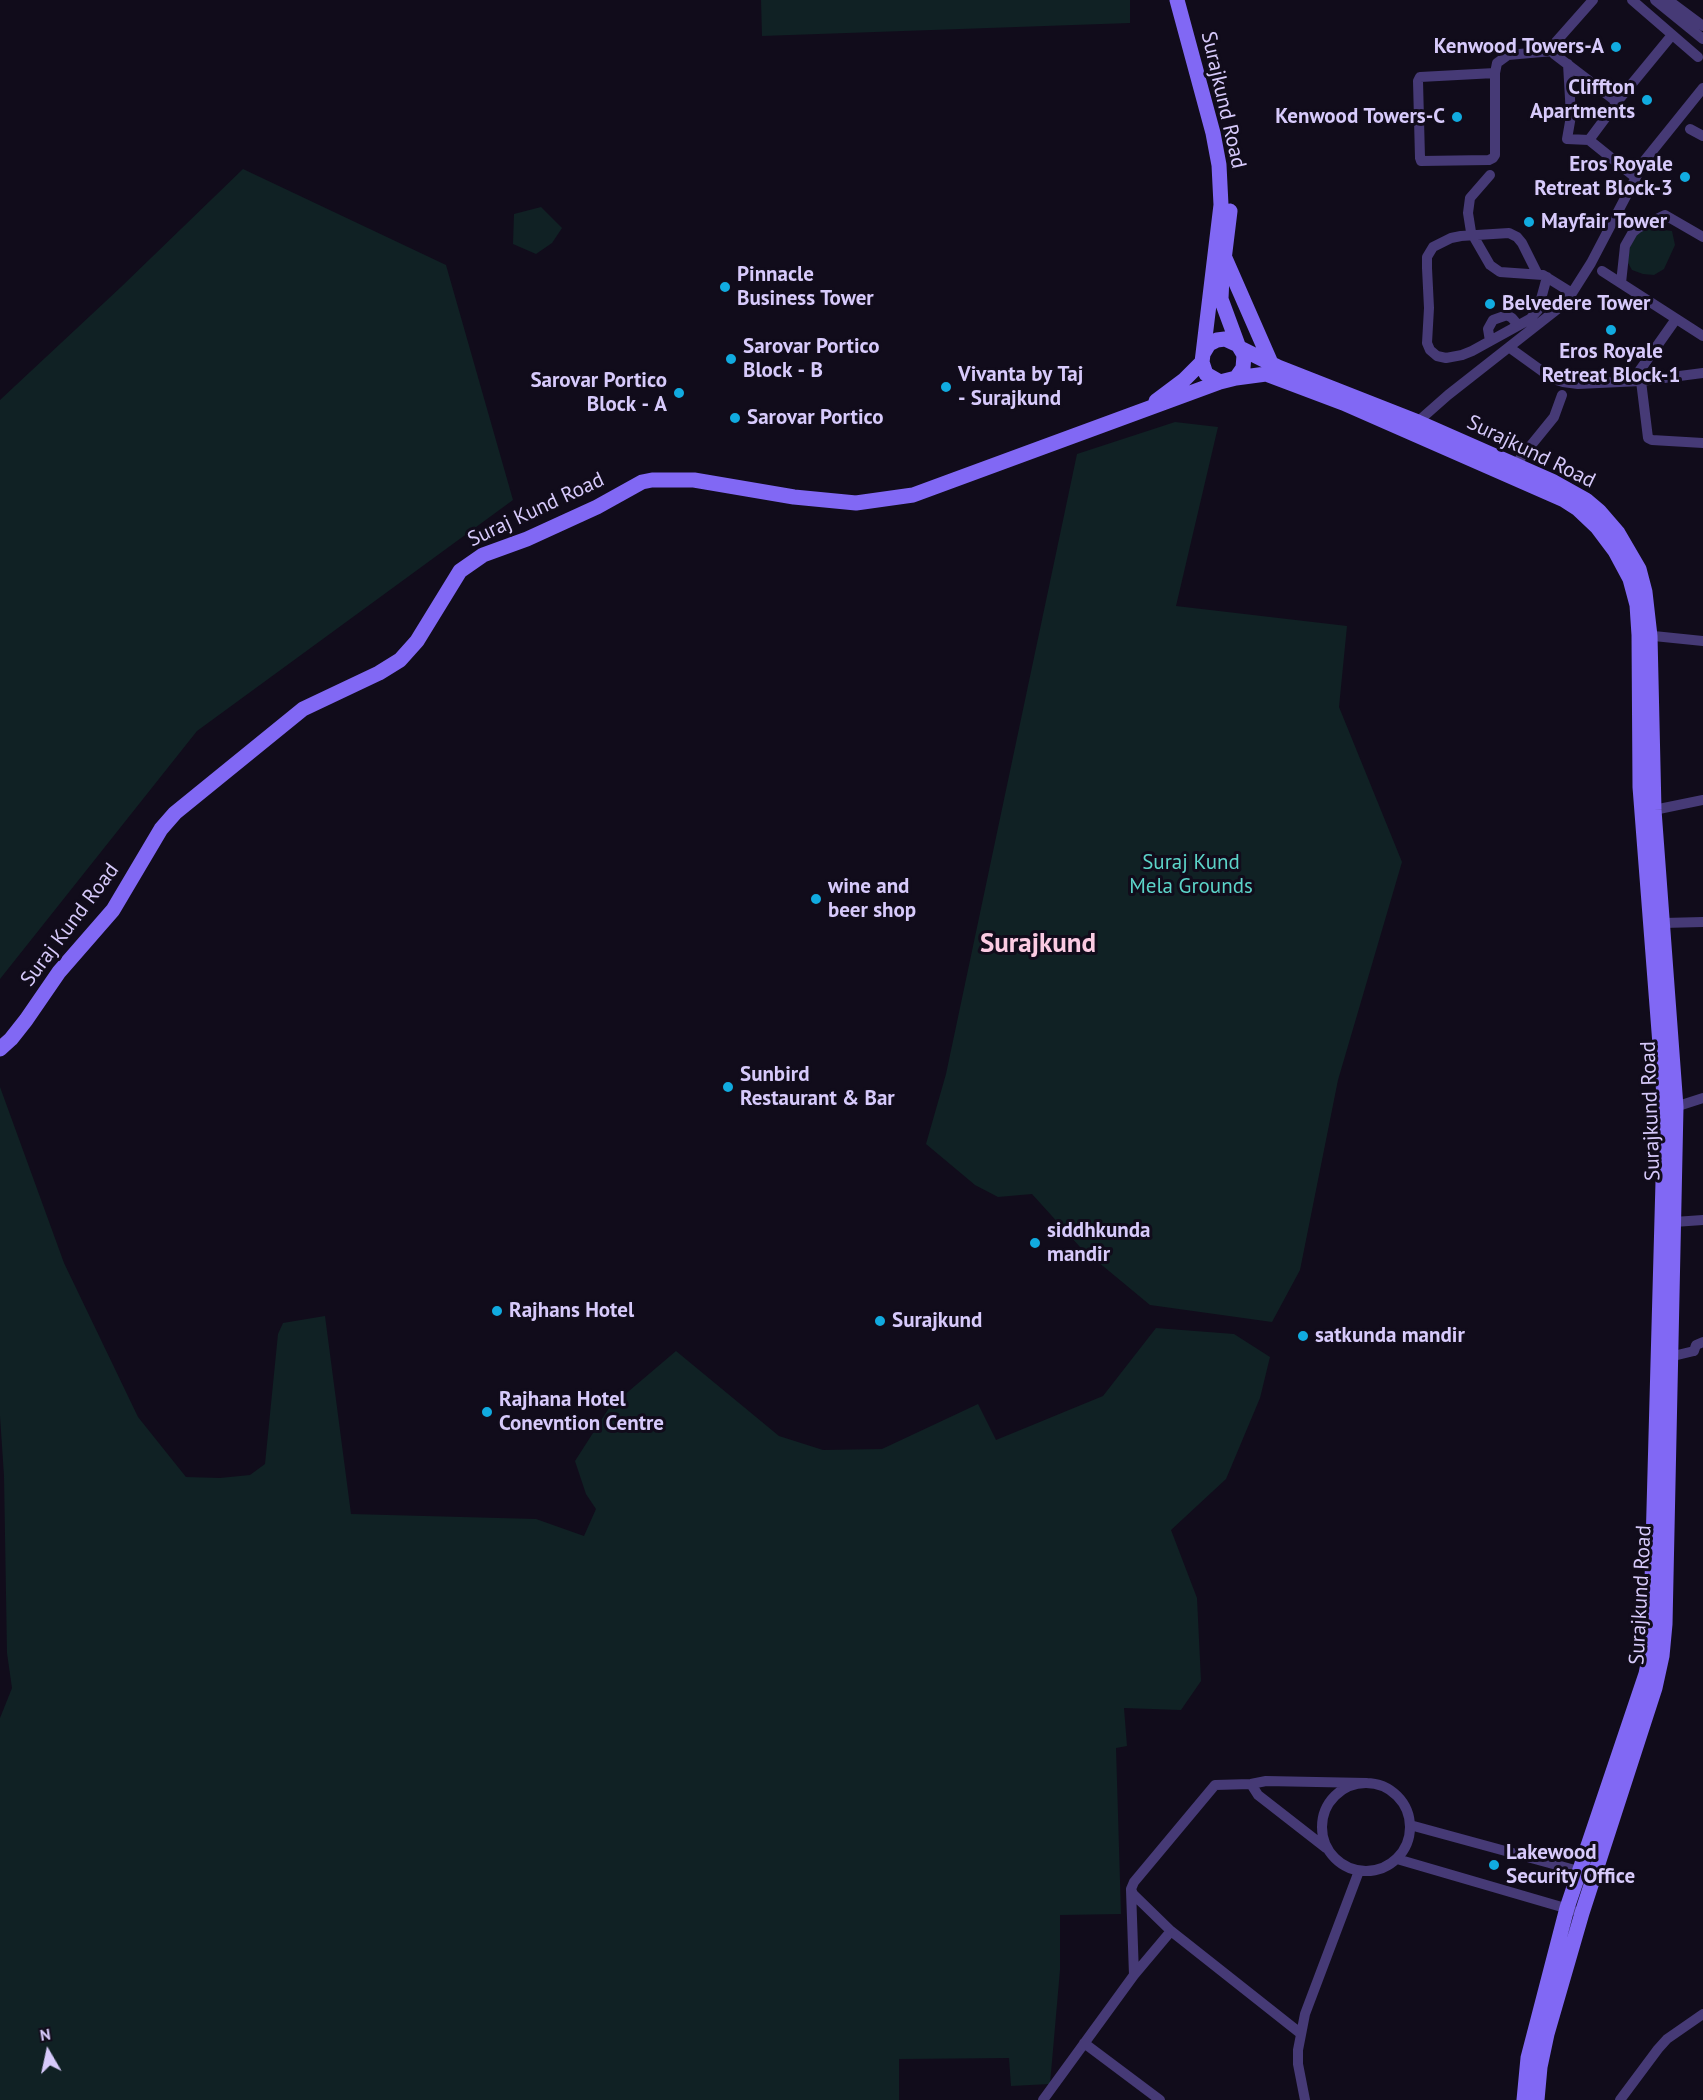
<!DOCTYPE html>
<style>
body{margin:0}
#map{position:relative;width:1703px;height:2100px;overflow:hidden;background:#110c1b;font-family:"PT Sans",sans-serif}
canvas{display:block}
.north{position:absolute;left:18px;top:2022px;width:60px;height:60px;-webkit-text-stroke:4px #110c1b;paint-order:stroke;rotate:351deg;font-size:16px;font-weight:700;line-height:24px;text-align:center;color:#d7cafb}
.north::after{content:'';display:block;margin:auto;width:21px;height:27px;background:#d7cafb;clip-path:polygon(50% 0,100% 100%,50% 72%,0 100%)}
</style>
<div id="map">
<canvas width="1703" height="2100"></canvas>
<div class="north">N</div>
</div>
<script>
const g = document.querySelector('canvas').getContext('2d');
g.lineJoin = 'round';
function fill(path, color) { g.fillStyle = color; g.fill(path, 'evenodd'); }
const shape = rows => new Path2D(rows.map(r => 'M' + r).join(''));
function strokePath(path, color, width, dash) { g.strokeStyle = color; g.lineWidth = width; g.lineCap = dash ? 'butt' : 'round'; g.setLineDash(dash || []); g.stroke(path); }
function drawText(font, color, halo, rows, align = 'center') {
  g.font = font + ' "PT Sans",sans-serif'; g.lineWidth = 6; g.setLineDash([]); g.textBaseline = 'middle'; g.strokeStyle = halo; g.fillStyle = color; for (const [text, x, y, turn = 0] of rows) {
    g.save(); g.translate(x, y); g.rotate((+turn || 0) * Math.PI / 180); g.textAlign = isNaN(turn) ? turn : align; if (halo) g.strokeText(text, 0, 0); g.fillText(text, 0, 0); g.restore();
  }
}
const green = shape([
 [761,0,1130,0,1130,23,762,36],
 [243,169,446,265,513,500,197,731,0,979,0,400,121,287],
 [541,207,562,228,552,243,536,254,513,244,514,214],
 [1648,228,1672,231,1675,245,1664,269,1654,275,1643,274,1632,270,1627,261,1633,234],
 [1175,422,1218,427,1176,606,1347,626,1339,707,1402,862,1338,1080,1300,1270,1272,1322,1150,1305,1080,1247,1032,1194,998,1197,975,1185,926,1144,946,1074,1077,454],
 [0,1087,64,1263,138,1417,186,1477,220,1478,250,1475,265,1464,278,1334,283,1323,325,1316,351,1514,536,1519,584,1536,596,1509,586,1494,575,1461,609,1408,676,1351,779,1436,823,1450,882,1449,978,1404,996,1440,1103,1396,1156,1328,1234,1334,1270,1357,1260,1398,1226,1479,1171,1530,1197,1598,1201,1681,1181,1710,1124,1708,1127,1746,1116,1748,1121,1914,1060,1915,1060,1970,1050,2084,1011,2086,1009,2058,899,2059,899,2100,0,2100,0,1718,12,1688,7,1653,4,1476,0,1416]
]);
const street = shape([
 [1632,0,1698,57],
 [1655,0,1703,39],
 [1668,0,1703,26],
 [1553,51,1554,44,1593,0],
 [1568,64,1571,116,1567,139,1589,140,1635,177],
 [1495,73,1420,77,1418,81,1420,158,1421,161,1489,160,1493,158,1495,155,1495,73,1497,63,1508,55,1553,51,1554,54,1617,102],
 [1690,129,1703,136],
 [1589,140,1621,97,1672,35],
 [1490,175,1470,198,1468,213,1471,232,1490,265,1500,272,1543,275,1572,293],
 [1602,271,1703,336],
 [1537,273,1522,243,1517,237,1509,233,1461,236,1451,238,1433,247,1427,257,1427,268,1429,308,1427,343,1430,350,1437,356,1446,358,1462,355,1472,351,1530,319,1538,310,1547,277],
 [1621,283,1625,246,1633,232,1638,228,1665,215,1703,237],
 [1490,341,1488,329,1493,320,1507,315,1512,318,1518,325],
 [1510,348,1553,379,1563,382,1578,384,1641,381,1703,373],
 [1640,370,1676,319],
 [1641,381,1648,438,1652,440,1703,443],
 [1414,425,1448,395,1560,307,1572,293,1591,263,1645,160,1703,88],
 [1515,465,1554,417,1562,395],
 [1644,635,1703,641],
 [1654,810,1703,800],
 [1663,923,1703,922],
 [1672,1108,1703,1098],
 [1674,1222,1703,1220],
 [1694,1351,1696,1345,1703,1342],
 [1665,1358,1694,1351],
 '1322 1827a44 44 0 1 1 88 0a44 44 0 1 1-88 0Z',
 [1251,1784,1258,1795,1326,1848],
 [1410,1825,1586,1873],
 [1397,1859,1572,1910],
 [1131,1890,1134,1975],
 [1300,2033,1171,1931,1133,1894,1131,1889,1134,1882,1215,1785,1251,1784,1266,1781,1367,1783],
 [1084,2043,1160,2100],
 [1043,2100,1134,1975,1171,1931],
 [1305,2100,1298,2064,1298,2050,1305,2014,1359,1871],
 [1620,2100,1658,2049,1667,2039,1703,2014]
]);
const secondary = shape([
 [1177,0,1213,133,1219,165,1221,205,1203,354],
 [1230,211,1222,276,1221,299,1238,345],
 [1225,258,1271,363],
 [1242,349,1278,367,1418,422,1552,481,1586,500,1599,511,1618,533,1639,569,1645,592,1650,636,1654,810,1676,1107,1665,1624,1662,1656,1655,1688,1582,1913,1547,2034,1540,2067,1537,2100],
 [1236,378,1266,374,1343,403,1564,500,1578,509,1597,527,1615,551,1630,579,1637,605,1639,635,1640,787,1665,1109,1650,1654,1646,1674,1567,1908,1528,2058,1524,2100],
 [1156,401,1184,380,1202,362],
 [0,1049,11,1039,26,1020,59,972,113,910,161,829,175,813,303,709,379,673,400,660,417,641,460,571,483,555,527,539,597,507,642,482,652,480,694,480,794,497,856,503,913,495,1220,382,1236,378,1243,368,1244,355,1238,345,1225,339,1217,340,1209,344,1203,354,1202,362,1206,374,1220,382]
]);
const markers = [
 [1616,47,6,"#11abe0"],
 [1647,100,6,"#11abe0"],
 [1457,117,6,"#11abe0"],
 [1685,177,6,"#11abe0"],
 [1529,222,6,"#11abe0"],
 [725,287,6,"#11abe0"],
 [1490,304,6,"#11abe0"],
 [1611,330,6,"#11abe0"],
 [731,359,6,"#11abe0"],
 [946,387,6,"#11abe0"],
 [679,393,6,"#11abe0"],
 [735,418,6,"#11abe0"],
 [816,899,6,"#11abe0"],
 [728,1087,6,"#11abe0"],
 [1035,1243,6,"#11abe0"],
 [497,1311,6,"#11abe0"],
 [880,1321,6,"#11abe0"],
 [1303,1336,6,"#11abe0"],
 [487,1412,6,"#11abe0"],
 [1494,1865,6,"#11abe0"]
];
const poiNames = [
 ["Kenwood Towers-A",1604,47,"right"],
 ["Cliffton",1635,88,"right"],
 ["Apartments",1635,112,"right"],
 ["Kenwood Towers-C",1445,117,"right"],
 ["Eros Royale",1673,165,"right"],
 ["Retreat Block-3",1673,189,"right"],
 ["Mayfair Tower",1541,222],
 ["Pinnacle",737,275],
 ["Business Tower",737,299],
 ["Belvedere Tower",1502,304],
 ["Sarovar Portico",743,347],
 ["Block - B",743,371],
 ["Eros Royale",1611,352,"center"],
 ["Retreat Block-1",1611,376,"center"],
 ["Vivanta by Taj",958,375],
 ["- Surajkund",958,399],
 ["Sarovar Portico",667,381,"right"],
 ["Block - A",667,405,"right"],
 ["Sarovar Portico",747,418],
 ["wine and",828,887],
 ["beer shop",828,911],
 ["Sunbird",740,1075],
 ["Restaurant & Bar",740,1099],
 ["siddhkunda",1047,1231],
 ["mandir",1047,1255],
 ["Rajhans Hotel",509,1311],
 ["Surajkund",892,1321],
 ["satkunda mandir",1315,1336],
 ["Rajhana Hotel",499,1400],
 ["Conevntion Centre",499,1424],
 ["Lakewood",1506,1853],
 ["Security Office",1506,1877]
];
const streetNames = [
 ["Surajkund Road",1223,100,77],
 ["Surajkund Road",1531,452,26],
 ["Suraj Kund Road",536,510,-25],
 ["Suraj Kund Road",70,925,-53],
 ["Surajkund Road",1651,1111,-92],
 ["Surajkund Road",1641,1595,-87]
];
const parkNames = [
 ["Suraj Kund",1191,863],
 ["Mela Grounds",1191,887]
];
const districtNames = [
 ["Surajkund",1038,944]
];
fill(green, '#102124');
strokePath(street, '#463a76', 10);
strokePath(secondary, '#8168f4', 15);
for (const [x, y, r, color] of markers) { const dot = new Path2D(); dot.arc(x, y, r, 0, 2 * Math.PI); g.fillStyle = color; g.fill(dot); strokePath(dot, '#110c1b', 2); }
drawText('bold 21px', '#d7cafb', '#110c1b', poiNames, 'left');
drawText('21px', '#d7cafb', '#110c1b', streetNames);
drawText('21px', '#5cd4c9', '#110c1b', parkNames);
drawText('bold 27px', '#fbcbe2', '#110c1b', districtNames);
</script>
